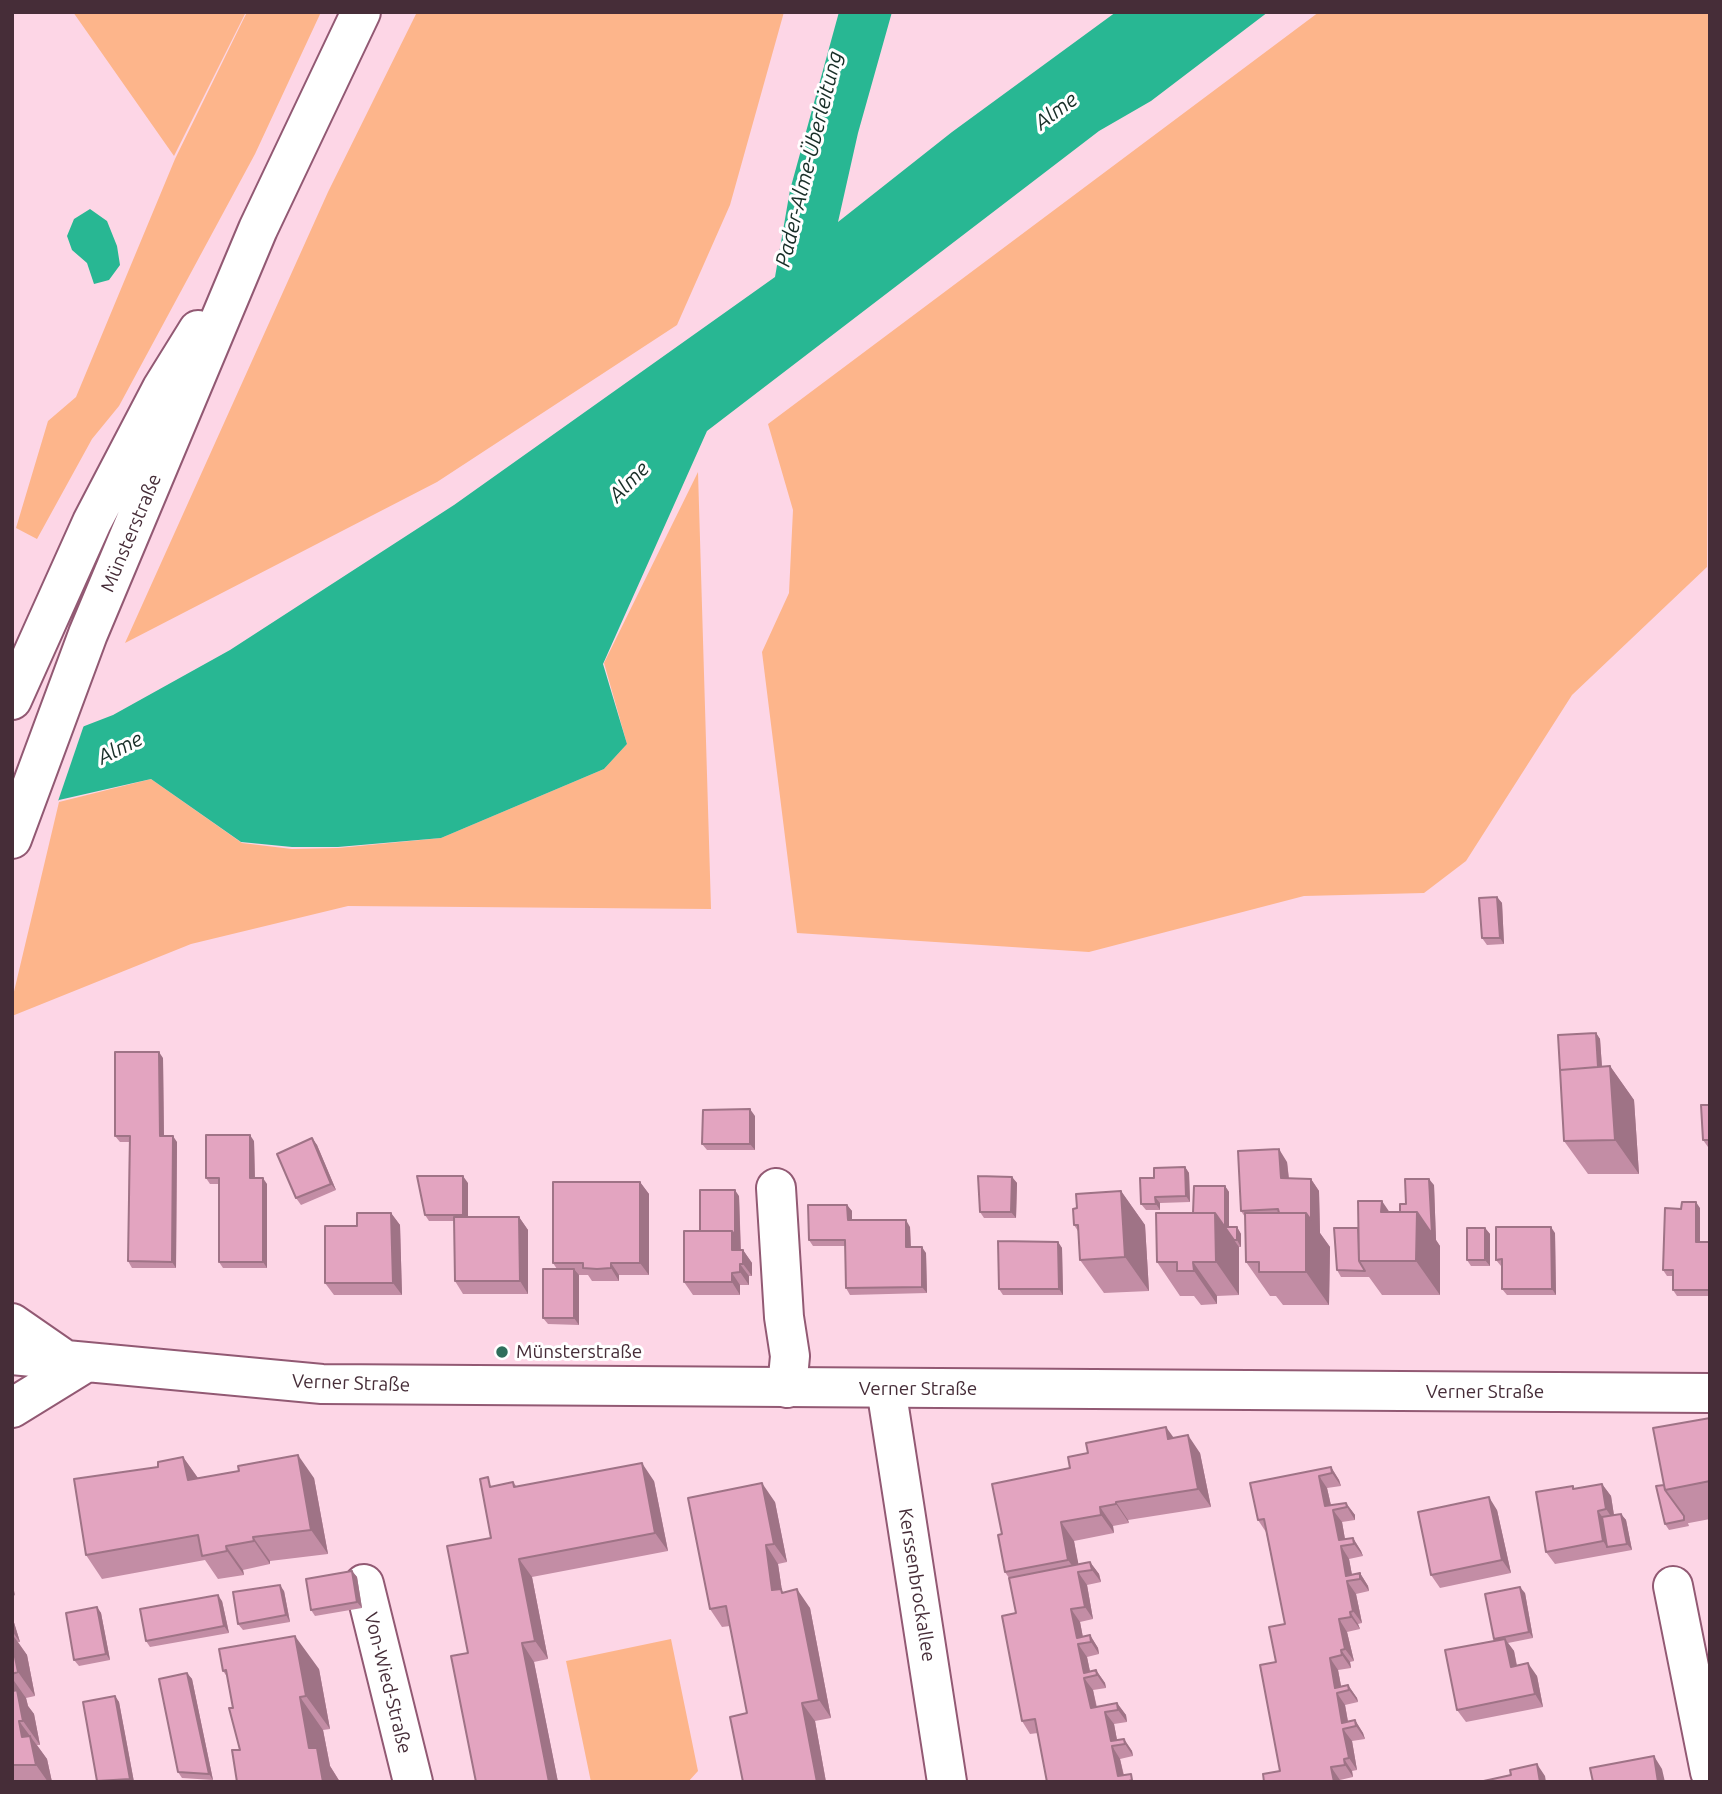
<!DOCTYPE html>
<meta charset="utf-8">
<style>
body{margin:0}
#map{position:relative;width:1722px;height:1794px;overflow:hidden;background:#fdd6e6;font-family:Ubuntu,sans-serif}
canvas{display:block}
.frame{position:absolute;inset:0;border:14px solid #462d38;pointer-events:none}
</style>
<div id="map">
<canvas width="1722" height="1794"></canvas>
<div class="frame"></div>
</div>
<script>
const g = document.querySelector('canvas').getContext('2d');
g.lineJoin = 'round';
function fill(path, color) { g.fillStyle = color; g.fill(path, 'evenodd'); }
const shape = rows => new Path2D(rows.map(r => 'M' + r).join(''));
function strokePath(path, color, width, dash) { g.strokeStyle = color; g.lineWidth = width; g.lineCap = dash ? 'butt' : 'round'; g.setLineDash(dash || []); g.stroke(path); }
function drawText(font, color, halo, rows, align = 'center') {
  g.font = font + ' Ubuntu,sans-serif'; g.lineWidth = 6; g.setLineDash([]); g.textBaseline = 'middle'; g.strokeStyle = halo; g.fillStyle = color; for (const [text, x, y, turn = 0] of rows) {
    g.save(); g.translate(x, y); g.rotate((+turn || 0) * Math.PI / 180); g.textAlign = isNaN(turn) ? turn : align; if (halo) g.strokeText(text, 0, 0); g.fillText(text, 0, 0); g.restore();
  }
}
const green = shape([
 [73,12,246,12,174,156],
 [247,12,321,12,255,154,119,406,92,439,37,539,16,528,48,421,76,397,175,159],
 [417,12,784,12,730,205,677,325,437,482,125,643,328,192],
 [1319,12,1710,12,1707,567,1572,695,1466,861,1424,893,1304,896,1089,952,797,933,762,652,789,593,793,510,768,424],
 [698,472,711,909,348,906,191,944,12,1016,12,1000,59,802,151,779,242,843,292,849,338,848,441,838,604,769,627,744,604,663],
 [671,1639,698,1771,688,1782,591,1782,566,1661]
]);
const water = shape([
 [839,12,892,12,858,133,838,222,952,132,1116,12,1268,12,1151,101,1099,131,707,431,603,664,627,744,604,769,441,838,338,847,292,847,241,842,151,779,59,800,12,833,12,754,113,715,230,650,454,505,775,277,790,190],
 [90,209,107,221,117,246,120,265,109,280,94,284,87,263,72,250,67,236,74,219]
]);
const pier = shape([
 [85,722,56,807,12,836,12,751]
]);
const minor = shape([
 [776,1188,784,1317,790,1356,787,1388],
 [886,1388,947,1782],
 [364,1584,413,1782],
 [1673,1586,1710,1772]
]);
const major = shape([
 [12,700,92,522,162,388,198,330],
 [12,839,88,634,258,229,361,12],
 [12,1323,64,1359],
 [12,1355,322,1384,1710,1393],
 [12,1408,85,1363]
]);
const wall = shape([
 [1497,897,1502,903,1504,944,1487,945,1482,938],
 [1596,1033,1600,1039,1602,1067,1610,1066,1634,1100,1639,1174,1588,1174,1564,1141],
 [163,1058,164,1136,177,1142,176,1268,132,1268,128,1261,129,1142,120,1142,115,1136],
 [1710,1105,1710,1147,1708,1147,1703,1140],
 [755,1116,755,1150,707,1150,702,1144],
 [312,1138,317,1145,336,1190,301,1205,296,1198],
 [254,1141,255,1178,267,1184,267,1268,223,1268,219,1262,219,1184,210,1184,206,1178],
 [1287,1162,1289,1178,1311,1179,1319,1191,1320,1233,1330,1247,1329,1305,1283,1305,1276,1296,1270,1296,1246,1262,1245,1217,1241,1211],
 [1185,1167,1189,1173,1190,1202,1160,1203,1160,1210,1146,1210,1141,1204],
 [1012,1177,1017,1183,1016,1218,984,1218,980,1212],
 [640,1182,649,1194,649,1275,619,1275,619,1281,592,1281,588,1275,579,1275,579,1325,548,1324,543,1318,557,1269,553,1263],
 [468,1183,468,1217,519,1217,528,1230,528,1294,463,1294,455,1281,454,1221,429,1221,425,1215],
 [1434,1185,1436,1240,1440,1246,1440,1295,1382,1295,1369,1277,1341,1277,1337,1270,1358,1228,1390,1212,1400,1212,1406,1204],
 [1225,1186,1229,1192,1229,1227,1237,1227,1241,1234,1241,1247,1238,1247,1239,1295,1217,1296,1217,1304,1201,1305,1194,1296,1180,1296,1157,1262,1193,1213],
 [1121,1191,1145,1225,1149,1291,1104,1293,1080,1260,1078,1231,1074,1225,1077,1208],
 [739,1196,741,1250,743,1250,752,1263,752,1276,749,1276,749,1285,740,1285,740,1295,693,1295,684,1282],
 [847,1205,852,1211,852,1220,910,1227,911,1247,926,1253,927,1293,850,1295,846,1288,845,1246,813,1246,809,1240],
 [1700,1208,1700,1242,1710,1242,1710,1296,1677,1296,1673,1290,1673,1276,1667,1276,1663,1270,1681,1209],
 [391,1213,400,1225,402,1295,334,1295,325,1283,357,1226],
 [1485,1228,1490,1234,1490,1266,1471,1266,1467,1260],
 [1555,1233,1556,1295,1507,1295,1502,1289,1502,1266,1501,1266,1496,1260],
 [1058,1242,1062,1248,1063,1295,1003,1295,999,1289],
 [1710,1418,1710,1519,1689,1523,1688,1523,1689,1526,1669,1530,1665,1524,1664,1485],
 [1174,1438,1200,1453,1211,1507,1128,1520,1129,1523,1113,1526,1114,1533,1074,1541,1078,1564,1090,1562,1099,1574,1101,1582,1087,1585,1093,1619,1080,1622,1083,1637,1090,1635,1098,1648,1099,1654,1087,1657,1090,1672,1096,1670,1105,1683,1106,1688,1093,1690,1097,1707,1117,1703,1126,1715,1127,1722,1114,1724,1117,1740,1124,1739,1132,1751,1133,1756,1120,1759,1124,1775,1136,1782,1047,1782,1038,1733,1030,1734,1022,1721,1016,1613,1009,1578,1005,1572,1070,1468],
 [183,1457,198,1478,314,1478,328,1554,270,1561,270,1564,243,1570,244,1575,218,1579,205,1560,102,1579,86,1555,158,1467],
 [1331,1467,1339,1480,1341,1486,1327,1488,1331,1505,1346,1503,1355,1515,1355,1520,1342,1522,1345,1539,1353,1538,1361,1551,1363,1556,1349,1559,1352,1575,1360,1573,1368,1586,1369,1591,1356,1594,1362,1623,1358,1624,1360,1629,1347,1632,1354,1661,1350,1662,1351,1668,1338,1670,1341,1686,1348,1685,1357,1698,1358,1702,1345,1705,1348,1721,1355,1720,1363,1733,1365,1739,1352,1741,1357,1770,1352,1771,1353,1777,1340,1780,1280,1771,1276,1662,1285,1624,1266,1532,1258,1520],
 [654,1481,668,1551,532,1577,548,1659,534,1662,558,1782,476,1782,494,1486,513,1482,517,1487],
 [1602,1484,1611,1496,1614,1515,1621,1514,1626,1520,1632,1550,1555,1564,1546,1552,1575,1489],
 [775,1502,787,1562,778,1564,782,1591,783,1592,810,1608,831,1718,815,1721,826,1782,743,1782,747,1713,730,1626,722,1627,710,1609],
 [1497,1510,1511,1573,1440,1588,1431,1575],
 [352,1571,357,1577,362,1608,315,1616,311,1610],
 [284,1591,290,1622,243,1630,238,1624],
 [1525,1593,1533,1638,1508,1643,1514,1651,1517,1665,1537,1676,1543,1707,1466,1722,1457,1710,1495,1641,1494,1639],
 [222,1601,229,1633,150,1647,146,1641],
 [97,1607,101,1613,110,1660,79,1666,74,1660],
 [12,1616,20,1642,18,1642,27,1655,35,1696,26,1698,28,1706,34,1714,40,1745,37,1745,47,1759,52,1782,12,1782],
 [319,1669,330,1729,323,1730,330,1766,340,1782,237,1782,240,1750,228,1678,223,1671],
 [187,1673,192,1679,213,1780,182,1778,178,1772],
 [115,1696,119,1702,134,1782,97,1781]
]);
const shadedWall = shape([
 [1497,897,1502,903,1504,944,1500,938],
 [1596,1033,1600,1039,1603,1082,1599,1075],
 [159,1052,163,1058,164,1142,160,1136],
 [1610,1066,1634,1100,1639,1174,1615,1140],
 [750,1109,755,1116,755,1150,750,1144],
 [250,1135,254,1141,255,1184,250,1178],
 [173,1136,177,1142,176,1268,172,1262],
 [312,1138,317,1145,336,1190,331,1184],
 [1279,1149,1287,1162,1290,1191,1281,1178],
 [1185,1167,1189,1173,1190,1202,1186,1196],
 [463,1176,468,1183,468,1221,463,1215],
 [1012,1177,1017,1183,1016,1218,1011,1212],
 [263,1178,267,1184,267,1268,263,1262],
 [1311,1179,1319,1191,1320,1233,1330,1247,1329,1305,1306,1272,1306,1213],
 [1429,1179,1434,1185,1436,1240,1440,1246,1440,1295,1416,1261,1417,1212],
 [640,1182,649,1194,649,1275,640,1263],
 [1225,1186,1229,1192,1229,1233,1225,1227],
 [735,1190,739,1196,741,1262,732,1250,732,1231],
 [1121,1191,1145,1225,1149,1291,1125,1257],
 [1155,1197,1160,1203,1160,1210,1156,1204],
 [1382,1201,1405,1235,1381,1212],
 [1696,1202,1700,1208,1700,1248,1696,1242],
 [847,1205,852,1211,852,1227,848,1220],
 [391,1213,400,1225,402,1295,393,1283],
 [1215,1213,1239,1247,1239,1295,1216,1262],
 [519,1217,528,1230,528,1294,520,1281],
 [906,1220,910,1227,911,1253,906,1247],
 [1237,1227,1241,1234,1241,1247,1237,1240],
 [1551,1227,1555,1233,1556,1295,1552,1289],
 [1485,1228,1490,1234,1490,1266,1485,1260],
 [1058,1242,1062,1248,1063,1295,1059,1289],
 [922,1247,926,1253,927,1293,922,1287],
 [743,1250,752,1263,752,1276,743,1264],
 [1193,1262,1217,1296,1217,1304,1194,1271],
 [611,1263,619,1275,619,1281,611,1268],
 [740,1264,749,1276,749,1285,740,1272],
 [574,1269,579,1275,579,1325,574,1318],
 [732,1273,740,1285,740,1295,732,1282],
 [1166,1427,1179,1445,1168,1439],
 [1188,1435,1200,1453,1211,1507,1198,1489],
 [298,1455,314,1478,328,1554,311,1530],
 [183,1457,200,1481,188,1480],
 [642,1463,654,1481,668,1551,655,1533],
 [1331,1467,1339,1480,1341,1486,1332,1473],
 [1319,1476,1327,1488,1334,1519,1325,1506],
 [762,1483,775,1502,787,1562,774,1544],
 [1602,1484,1611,1496,1615,1522,1606,1509],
 [1489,1497,1497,1510,1511,1573,1502,1560],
 [1116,1502,1128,1520,1129,1523,1116,1504],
 [1346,1503,1355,1515,1355,1520,1347,1507],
 [1100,1507,1113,1526,1114,1533,1101,1515],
 [1333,1510,1342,1522,1346,1545,1339,1540],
 [1598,1511,1607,1523,1607,1547,1603,1541],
 [1621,1514,1626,1520,1632,1550,1627,1544],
 [1061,1522,1074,1541,1080,1572,1078,1572,1087,1585,1093,1619,1085,1607,1079,1575,1068,1560],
 [253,1537,270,1561,270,1564,254,1541],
 [1353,1538,1361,1551,1363,1556,1354,1544],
 [766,1545,778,1564,782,1591,793,1607,772,1590],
 [226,1546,243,1570,244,1575,227,1551],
 [1341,1546,1349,1559,1353,1580,1346,1576],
 [519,1559,532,1577,548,1659,535,1641],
 [1090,1562,1099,1574,1101,1582,1092,1570],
 [352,1571,357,1577,362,1608,357,1602],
 [1360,1573,1368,1586,1369,1591,1360,1579],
 [12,1580,15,1596,12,1591],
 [1347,1581,1356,1594,1362,1623,1353,1611],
 [280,1585,284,1591,290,1622,286,1615],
 [1520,1587,1525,1593,1533,1638,1529,1632],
 [797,1589,810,1608,831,1718,819,1700],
 [218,1595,222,1601,229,1633,224,1626],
 [97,1607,101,1613,110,1660,106,1654],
 [1071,1609,1080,1622,1084,1643,1077,1638],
 [1350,1612,1358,1624,1360,1629,1351,1617],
 [12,1616,20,1642,12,1631],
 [1339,1619,1347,1632,1354,1661,1345,1649],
 [12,1634,27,1655,35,1696,18,1672,12,1647],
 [1090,1635,1098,1648,1099,1654,1091,1642],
 [295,1636,319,1669,330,1729,306,1696],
 [1505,1639,1514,1651,1519,1679,1511,1667],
 [522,1643,534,1662,558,1782,549,1782],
 [1078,1644,1087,1657,1091,1676,1084,1673],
 [1341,1650,1350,1662,1351,1668,1342,1655],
 [1330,1658,1338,1670,1342,1691,1335,1688],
 [1528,1663,1537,1676,1543,1707,1535,1694],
 [1096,1670,1105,1683,1106,1688,1097,1675],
 [187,1673,192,1679,213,1780,209,1774],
 [12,1678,26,1698,28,1706,34,1714,40,1745,23,1721,13,1691],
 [1084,1678,1093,1690,1099,1720,1091,1708],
 [1348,1685,1357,1698,1358,1702,1349,1690],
 [1337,1693,1345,1705,1349,1728,1342,1723],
 [115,1696,119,1702,134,1782,132,1782,130,1779],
 [300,1697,323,1730,330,1766,340,1782,323,1782,309,1748],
 [802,1703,815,1721,826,1782,817,1782],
 [1117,1703,1126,1715,1127,1722,1118,1710],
 [1105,1712,1114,1724,1118,1745,1111,1741],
 [1355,1720,1363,1733,1365,1739,1356,1726],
 [19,1721,47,1759,52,1782,48,1782,36,1765,22,1737],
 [1343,1729,1352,1741,1357,1770,1349,1758],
 [1124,1739,1132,1751,1133,1756,1125,1744],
 [1112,1746,1120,1759,1125,1782,1118,1776],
 [1654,1756,1662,1769,1665,1782,1658,1782],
 [1344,1759,1352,1771,1353,1777,1345,1765],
 [1537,1764,1545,1776,1546,1782,1540,1782],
 [1331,1767,1340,1780,1340,1782,1334,1782]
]);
const building = shape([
 [1497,897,1500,938,1482,938,1479,898,1497,897],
 [1596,1033,1598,1067,1560,1070,1558,1035,1596,1033],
 [115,1052,159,1052,160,1136,173,1136,172,1262,128,1261,130,1136,115,1136,115,1052],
 [1610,1066,1615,1140,1564,1141,1560,1070,1610,1066],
 [1701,1105,1710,1105,1710,1140,1703,1140,1701,1105],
 [750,1109,750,1144,702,1144,703,1110,750,1109],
 [206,1135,250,1135,250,1178,263,1178,263,1262,219,1262,219,1178,206,1178,206,1135],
 [312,1138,331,1184,296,1198,277,1154,312,1138],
 [1279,1149,1281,1178,1311,1179,1311,1220,1306,1213,1279,1213,1278,1209,1241,1211,1238,1151,1279,1149],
 [1185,1167,1186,1196,1155,1197,1156,1204,1141,1204,1140,1178,1154,1178,1154,1168,1185,1167],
 [417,1176,463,1176,463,1215,425,1215,417,1176],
 [978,1176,1012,1177,1011,1212,980,1212,978,1176],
 [1405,1179,1429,1179,1432,1234,1417,1212,1400,1212,1400,1204,1406,1204,1405,1179],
 [553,1182,640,1182,640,1263,611,1263,611,1268,597,1269,583,1268,583,1263,553,1263,553,1182],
 [1194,1186,1225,1186,1225,1227,1237,1227,1237,1240,1234,1240,1215,1213,1193,1213,1194,1186],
 [700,1190,735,1190,735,1236,732,1231,700,1231,700,1190],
 [1121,1191,1125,1257,1080,1260,1078,1225,1074,1225,1073,1209,1077,1208,1076,1194,1121,1191],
 [1358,1201,1382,1201,1381,1212,1417,1212,1416,1261,1359,1261,1358,1201],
 [1682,1202,1696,1202,1696,1242,1710,1242,1710,1290,1673,1290,1673,1270,1663,1270,1665,1208,1681,1209,1682,1202],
 [808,1205,847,1205,848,1220,906,1220,906,1247,922,1247,922,1287,846,1288,845,1240,809,1240,808,1205],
 [357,1213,391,1213,393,1283,325,1283,325,1226,357,1226,357,1213],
 [1156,1213,1215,1213,1216,1262,1193,1262,1194,1271,1177,1271,1177,1262,1157,1262,1156,1213],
 [1245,1213,1306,1213,1306,1272,1259,1272,1259,1262,1246,1262,1245,1213],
 [454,1217,519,1217,520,1281,455,1281,454,1217],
 [1496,1227,1551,1227,1552,1289,1502,1289,1502,1259,1496,1260,1496,1227],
 [1334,1228,1358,1228,1359,1261,1365,1271,1337,1270,1334,1228],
 [1467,1228,1485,1228,1485,1260,1467,1260,1467,1228],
 [684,1231,732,1231,732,1250,743,1250,743,1264,740,1264,740,1272,732,1273,732,1282,684,1282,684,1231],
 [998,1241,1058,1242,1059,1289,999,1289,998,1241],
 [543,1269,574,1269,574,1318,543,1318,543,1269],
 [1710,1418,1710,1481,1665,1490,1653,1428,1710,1418],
 [1166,1427,1168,1439,1188,1435,1198,1489,1116,1502,1116,1504,1100,1507,1101,1515,1061,1522,1068,1560,1005,1572,998,1535,1002,1534,992,1484,1070,1468,1068,1457,1088,1453,1086,1443,1166,1427],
 [298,1455,311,1530,253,1537,254,1541,226,1546,227,1551,202,1556,198,1535,86,1555,74,1479,158,1467,158,1462,183,1457,188,1480,239,1471,238,1466,298,1455],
 [642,1463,655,1533,519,1559,535,1641,522,1643,549,1782,476,1782,451,1656,468,1653,447,1546,491,1538,480,1479,488,1477,490,1487,513,1482,514,1487,642,1463],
 [1331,1467,1332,1473,1319,1476,1325,1506,1346,1503,1347,1507,1333,1510,1339,1540,1353,1538,1354,1544,1341,1546,1346,1576,1360,1573,1360,1579,1347,1581,1353,1611,1350,1612,1351,1617,1339,1619,1345,1649,1341,1650,1342,1655,1330,1658,1335,1688,1348,1685,1349,1690,1337,1693,1342,1723,1355,1720,1356,1726,1343,1729,1349,1758,1344,1759,1345,1765,1331,1767,1334,1782,1264,1782,1263,1774,1280,1771,1260,1665,1276,1662,1269,1627,1285,1624,1264,1519,1258,1520,1250,1483,1331,1467],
 [762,1483,774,1544,766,1545,772,1590,781,1589,782,1593,797,1589,819,1700,802,1703,817,1782,743,1782,730,1717,747,1713,726,1606,710,1609,688,1498,762,1483],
 [1602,1484,1606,1509,1598,1511,1603,1541,1546,1552,1536,1492,1573,1486,1573,1489,1602,1484],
 [1664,1485,1665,1490,1684,1516,1684,1520,1665,1524,1656,1486,1664,1485],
 [1489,1497,1502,1560,1431,1575,1418,1512,1489,1497],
 [1621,1514,1627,1544,1607,1547,1602,1517,1621,1514],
 [1090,1562,1092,1570,1078,1572,1085,1607,1071,1609,1077,1638,1090,1635,1091,1642,1078,1644,1084,1673,1096,1670,1097,1675,1084,1678,1091,1708,1117,1703,1118,1710,1105,1712,1111,1741,1124,1739,1125,1744,1112,1746,1118,1776,1131,1774,1132,1780,1126,1782,1047,1782,1035,1719,1022,1721,1002,1616,1016,1613,1009,1578,1090,1562],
 [352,1571,357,1602,311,1610,306,1579,352,1571],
 [280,1585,286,1615,238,1624,233,1592,280,1585],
 [1520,1587,1529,1632,1494,1639,1485,1594,1520,1587],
 [218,1595,224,1626,146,1641,140,1609,218,1595],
 [97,1607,106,1654,74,1660,66,1613,97,1607],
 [295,1636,306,1696,300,1697,309,1748,317,1748,323,1782,237,1782,232,1750,240,1750,229,1708,233,1708,226,1670,223,1671,219,1649,295,1636],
 [1505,1639,1511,1667,1528,1663,1535,1694,1457,1710,1445,1650,1505,1639],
 [12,1642,18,1672,12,1674,12,1642],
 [187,1673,209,1774,178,1772,159,1679,187,1673],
 [12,1685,13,1691,17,1690,23,1721,19,1721,22,1737,30,1736,36,1765,12,1765,12,1685],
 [115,1696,130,1779,97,1781,83,1702,115,1696],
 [1654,1756,1658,1782,1593,1782,1590,1768,1654,1756],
 [1537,1764,1540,1782,1479,1782,1511,1775,1510,1770,1537,1764]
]);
const markers = [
 [502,1352,7,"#2f6e5b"]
];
const streetNames = [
 ["Münsterstraße",131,533,-67],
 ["Verner Straße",351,1383,2],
 ["Verner Straße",918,1389],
 ["Verner Straße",1485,1392],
 ["Kerssenbrockallee",917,1585,81],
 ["Von-Wied-Straße",388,1683,76]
];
const poiNames = [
 ["Münsterstraße",516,1352]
];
const waterNames = [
 ["Alme",1056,111,-37],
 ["Pader-Alme-Überleitung",809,159,-76],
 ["Alme",629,482,-46],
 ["Alme",120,748,-27]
];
fill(green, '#fdb58b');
fill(water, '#28b793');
fill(pier, '#fdd6e6');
strokePath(minor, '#925973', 42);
strokePath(major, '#925973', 42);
strokePath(minor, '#fff', 38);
strokePath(major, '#fff', 38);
fill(wall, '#c38da5');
fill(shadedWall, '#9f7386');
fill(building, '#e3a4c0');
strokePath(building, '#9f7386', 2);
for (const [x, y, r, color] of markers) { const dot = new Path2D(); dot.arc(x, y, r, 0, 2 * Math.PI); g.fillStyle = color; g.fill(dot); strokePath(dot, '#fff', 2.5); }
drawText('19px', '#462d38', '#fff', streetNames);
drawText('19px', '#462d38', '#fff', poiNames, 'left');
drawText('italic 21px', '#182e27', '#fff', waterNames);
</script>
